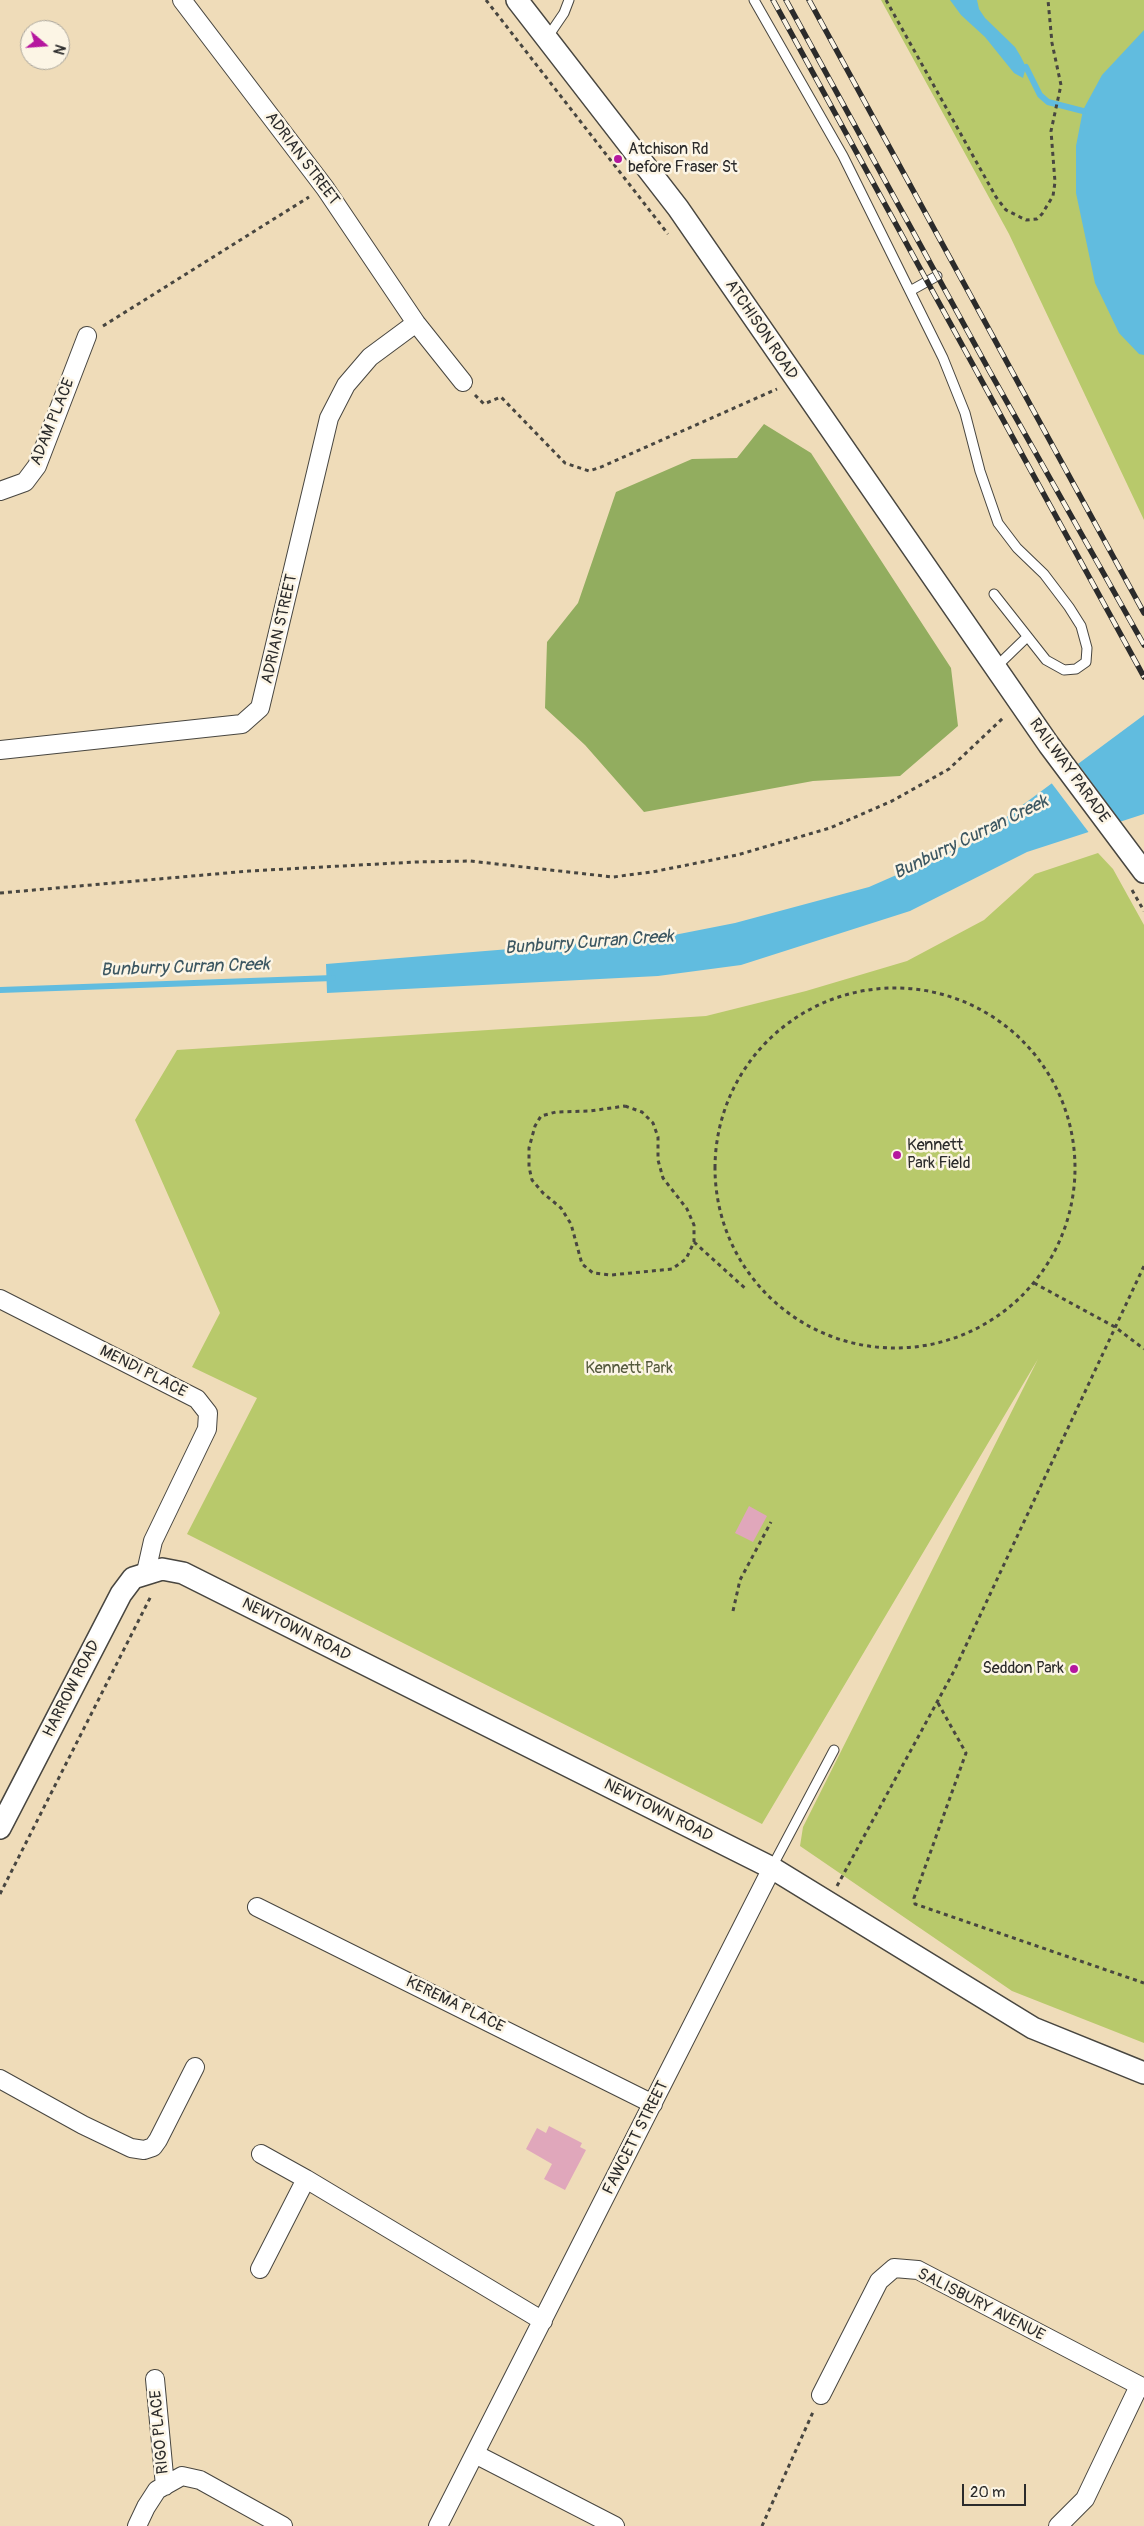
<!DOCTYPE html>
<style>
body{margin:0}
#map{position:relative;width:1144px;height:2526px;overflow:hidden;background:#efdcb9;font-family:Pangolin,sans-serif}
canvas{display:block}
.north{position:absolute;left:20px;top:20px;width:50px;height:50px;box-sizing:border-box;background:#fcf5e5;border:1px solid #a8a49b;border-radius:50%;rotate:108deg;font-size:14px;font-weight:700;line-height:20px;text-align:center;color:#2b2b2b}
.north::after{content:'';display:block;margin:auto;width:18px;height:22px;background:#b5179e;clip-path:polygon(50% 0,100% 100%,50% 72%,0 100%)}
.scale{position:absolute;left:962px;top:2484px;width:64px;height:22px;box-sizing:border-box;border:2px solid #2b2b2b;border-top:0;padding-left:6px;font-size:15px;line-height:18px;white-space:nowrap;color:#2b2b2b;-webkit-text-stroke:4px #fcf5e5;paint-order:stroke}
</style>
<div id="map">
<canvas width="1144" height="2526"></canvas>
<div class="north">N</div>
<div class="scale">20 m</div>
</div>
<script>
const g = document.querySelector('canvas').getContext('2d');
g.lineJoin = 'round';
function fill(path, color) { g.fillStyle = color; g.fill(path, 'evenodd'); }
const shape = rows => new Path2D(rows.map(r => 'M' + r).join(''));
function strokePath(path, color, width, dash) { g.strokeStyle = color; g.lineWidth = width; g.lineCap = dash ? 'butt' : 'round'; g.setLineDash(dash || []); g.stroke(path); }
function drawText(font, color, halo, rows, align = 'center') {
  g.font = font + ' Pangolin,sans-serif'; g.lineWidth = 5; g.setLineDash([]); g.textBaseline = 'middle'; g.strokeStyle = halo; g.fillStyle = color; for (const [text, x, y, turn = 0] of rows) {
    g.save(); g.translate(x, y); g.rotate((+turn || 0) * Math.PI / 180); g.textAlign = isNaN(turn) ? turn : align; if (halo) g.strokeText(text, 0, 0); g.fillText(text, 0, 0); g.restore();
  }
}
const green = shape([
 [881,0,1144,0,1144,520,1009,234],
 [1098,853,1113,869,1144,925,1144,2043,1012,1991,800,1846,803,1827,1038,1359,762,1824,187,1534,257,1398,192,1367,220,1313,135,1120,177,1050,706,1016,806,991,907,961,984,920,1035,874]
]);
const forest = shape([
 [764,424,811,453,951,668,958,726,900,776,813,781,644,812,585,745,545,708,547,642,578,603,616,492,692,459,737,458]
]);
const water = shape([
 [950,0,977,0,979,9,985,18,1015,47,1021,57,1026,67,1023,78,1014,73,985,37,961,15],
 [1144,30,1144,355,1139,354,1119,333,1095,283,1076,193,1076,146,1083,110,1102,75],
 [1144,715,1144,814,1027,852,910,911,741,965,658,976,327,993,326,964,669,936,735,923,869,887,974,841]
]);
const pier = shape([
 [1076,761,1122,824,1090,834,1050,781]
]);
const stream = shape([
 [1026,67,1040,95,1048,102,1083,111],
 [0,990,333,978]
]);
const building = shape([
 [749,1506,767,1516,753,1542,735,1533],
 [549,2126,582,2143,580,2147,586,2150,565,2190,544,2179,552,2164,526,2149,537,2128,546,2133]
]);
const path = shape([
 [486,0,668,234],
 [886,0,996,197,1006,210,1026,220,1037,219,1042,214,1053,196,1055,182,1051,131,1061,85,1052,43,1048,0],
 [103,326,309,197],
 [475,395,484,404,501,397,565,463,589,471,601,467,777,389],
 [1132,890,1144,911],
 [0,893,249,871,415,862,470,861,613,877,652,872,737,855,830,828,892,801,949,769,1004,717],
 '715 1168a180 180 0 1 1 360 0a180 180 0 1 1-360 0Z',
 [625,1106,642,1112,653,1123,658,1137,658,1160,663,1178,687,1209,694,1225,694,1242,686,1259,672,1269,611,1275,593,1273,582,1264,571,1224,561,1208,543,1193,532,1180,529,1167,529,1148,535,1126,541,1116,556,1112,590,1111,625,1106],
 [694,1242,747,1290],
 [1034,1283,1115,1327,1144,1349],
 [733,1611,740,1580,771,1522],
 [938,1703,966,1753,914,1898,915,1904,1144,1983],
 [837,1886,954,1671,1144,1266],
 [0,1894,151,1596],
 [762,2526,813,2412]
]);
const service = shape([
 [754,0,843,156,943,358,965,413,980,471,998,523,1017,548,1044,574,1069,607,1081,626,1087,648,1086,662,1076,669,1064,670,1046,660,994,594],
 [547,38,564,13,569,0],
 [910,291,937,276],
 [996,667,1027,637],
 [772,1867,834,1750]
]);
const minor = shape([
 [182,0,325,188,416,323,463,382],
 [0,491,25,482,37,466,87,336],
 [0,750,242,724,260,708,329,418,346,385,370,357,416,323],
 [0,1299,197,1399,208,1413,207,1429,153,1541,146,1572],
 [257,1907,653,2104],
 [0,2079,83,2125,131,2148,144,2150,153,2147,158,2140,195,2067],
 [261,2154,306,2179],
 [260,2269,306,2179,543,2321],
 [155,2379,165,2486],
 [821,2395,879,2281,894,2268,918,2270,1144,2388],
 [475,2454,615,2526],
 [137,2526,146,2507,157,2490,182,2476,200,2480,283,2526],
 [438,2526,772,1868],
 [1058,2526,1085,2499,1139,2386]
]);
const tertiary = shape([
 [517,0,678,208,1049,745,1144,872],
 [0,1828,121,1594,133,1578,162,1569,183,1573,772,1868,1033,2028,1144,2073]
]);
const rail = shape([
 [773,0,1144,677],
 [786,0,990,372,1144,645],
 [809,0,1144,613]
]);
const markers = [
 [618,159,5,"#b5179e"],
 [897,1155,5,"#b5179e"],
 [1074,1669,5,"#b5179e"]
];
const poiNames = [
 ["Atchison Rd",628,150],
 ["before Fraser St",628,168],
 ["Kennett",907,1146],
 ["Park Field",907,1164],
 ["Seddon Park",1064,1669,"right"]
];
const streetNames = [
 ["ADRIAN STREET",302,159,53],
 ["ATCHISON ROAD",761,330,56],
 ["ADAM PLACE",53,422,-68],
 ["ADRIAN STREET",280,629,-77],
 ["RAILWAY PARADE",1069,771,54],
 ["MENDI PLACE",143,1372,27],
 ["NEWTOWN ROAD",296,1630,27],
 ["HARROW ROAD",72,1689,-63],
 ["NEWTOWN ROAD",658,1811,27],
 ["KEREMA PLACE",455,2005,26],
 ["FAWCETT STREET",636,2138,-63],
 ["SALISBURY AVENUE",981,2305,27],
 ["RIGO PLACE",160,2432,-95]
];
const parkNames = [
 ["Kennett Park",629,1369]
];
const waterNames = [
 ["Bunburry Curran Creek",971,838,-26],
 ["Bunburry Curran Creek",589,943,-4],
 ["Bunburry Curran Creek",185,968,-2]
];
fill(green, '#b8c96b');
fill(forest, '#92ad5f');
fill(water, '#61bcdf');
fill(pier, '#efdcb9');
strokePath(stream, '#61bcdf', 6);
fill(building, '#e0a7bb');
strokePath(service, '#484640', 11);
strokePath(minor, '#484640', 20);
strokePath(tertiary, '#484640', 24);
strokePath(path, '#484640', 3, [4, 4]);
strokePath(service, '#fff', 9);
strokePath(minor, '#fff', 18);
strokePath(tertiary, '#fff', 21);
strokePath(rail, '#2b2b2b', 5.5);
strokePath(rail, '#fcf5e5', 4, [11]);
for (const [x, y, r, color] of markers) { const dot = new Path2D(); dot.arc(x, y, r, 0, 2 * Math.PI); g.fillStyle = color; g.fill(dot); strokePath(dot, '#fcf5e5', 2); }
drawText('16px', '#2b2b2b', '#fcf5e5', poiNames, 'left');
drawText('16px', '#2b2b2b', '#fcf5e5', streetNames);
drawText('16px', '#555a3e', '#fcf5e5', parkNames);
drawText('italic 18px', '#3b5661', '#fcf5e5', waterNames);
</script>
